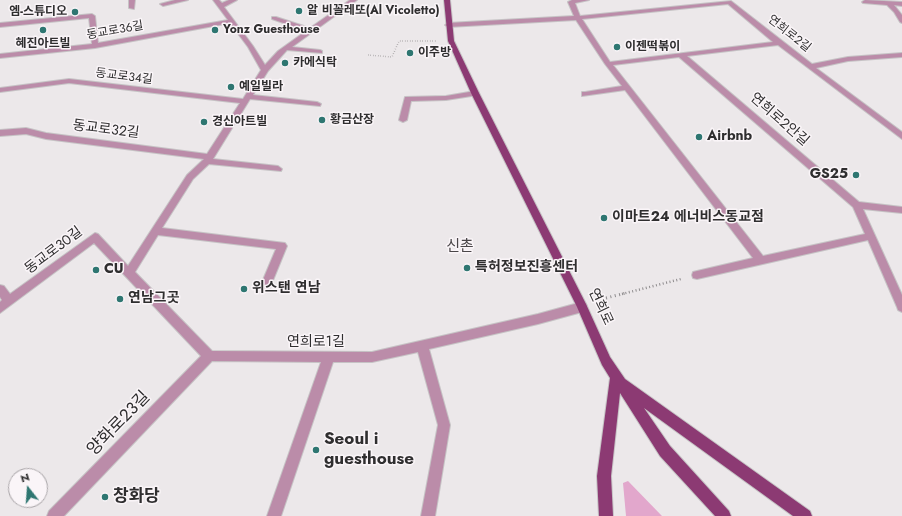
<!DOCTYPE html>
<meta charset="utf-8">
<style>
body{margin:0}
#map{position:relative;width:902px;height:516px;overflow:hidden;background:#ece8ea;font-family:Jost,sans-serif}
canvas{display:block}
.north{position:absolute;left:8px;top:468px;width:40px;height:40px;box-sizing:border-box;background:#faf5f8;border:1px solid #a9a5a8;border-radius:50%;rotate:343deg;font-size:11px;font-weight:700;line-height:16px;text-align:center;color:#2f2e2f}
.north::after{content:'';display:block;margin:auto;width:14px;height:18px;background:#2e7671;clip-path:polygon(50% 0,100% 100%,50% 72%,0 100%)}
</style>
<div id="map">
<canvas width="902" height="516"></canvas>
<div class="north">N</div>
</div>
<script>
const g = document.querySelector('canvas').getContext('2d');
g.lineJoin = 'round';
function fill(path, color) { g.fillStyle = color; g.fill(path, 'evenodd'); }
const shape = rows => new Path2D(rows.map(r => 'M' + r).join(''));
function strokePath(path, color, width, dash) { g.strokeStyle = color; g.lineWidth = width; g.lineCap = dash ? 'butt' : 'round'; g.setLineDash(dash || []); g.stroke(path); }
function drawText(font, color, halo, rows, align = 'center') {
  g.font = font + ' Jost,"Noto Sans KR",sans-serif'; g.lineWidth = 3; g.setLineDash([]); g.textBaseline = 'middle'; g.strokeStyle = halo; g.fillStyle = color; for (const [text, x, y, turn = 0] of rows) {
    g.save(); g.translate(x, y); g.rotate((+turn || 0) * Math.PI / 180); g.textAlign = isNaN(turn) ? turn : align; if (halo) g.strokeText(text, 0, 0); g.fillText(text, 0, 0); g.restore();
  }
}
const green = shape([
 [628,481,662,516,626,516,623,483]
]);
const pathFar2 = shape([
 [368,55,392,57,399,41,436,41]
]);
const pathFar1 = shape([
 [622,294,681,279]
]);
const path = shape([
 [606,298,626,293]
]);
const minor = shape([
 [129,0,135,0,134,9,129,8,129,0],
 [175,0,188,0,163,6,160,4,175,0],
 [213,0,219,0,222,3,229,0,237,0,224,7,253,46,265,65,278,51,306,31,272,19,272,17,276,17,310,28,350,0,357,0,292,47,320,50,322,51,322,53,287,50,268,71,253,95,317,102,321,104,320,106,250,99,213,159,278,166,282,169,281,171,209,164,193,179,162,228,285,243,287,246,269,290,265,291,261,290,260,287,276,249,158,235,135,272,212,351,372,352,538,314,582,302,586,304,587,307,586,310,582,312,538,324,429,349,450,425,435,516,421,516,438,425,418,352,372,362,333,362,281,516,267,516,321,362,212,361,64,516,47,516,49,511,201,356,94,243,0,313,0,302,2,300,0,297,0,285,4,286,10,294,95,233,98,234,128,266,187,175,204,159,46,139,26,134,0,136,0,130,26,128,46,133,207,154,240,103,69,83,0,92,0,88,69,79,243,99,261,70,248,47,230,23,95,48,0,58,0,54,92,44,89,18,0,27,0,23,92,14,95,16,98,43,228,20,213,0],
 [572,0,589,0,575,3,580,16,731,1,812,64,848,57,902,53,902,57,848,61,816,68,902,132,902,139,778,45,687,56,859,202,902,207,902,213,863,209,902,295,902,312,898,310,897,307,868,240,697,279,693,278,692,275,693,272,697,271,753,258,625,90,582,96,582,92,585,92,622,86,605,64,576,20,448,27,445,25,448,23,574,16,568,2,572,0],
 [728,4,773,42,610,62,582,19,728,4],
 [679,57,853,207,865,234,763,256,613,65,679,57],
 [865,0,902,2,902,6,894,5,902,15,902,23,900,22,894,12,887,5,863,3,862,2,865,0],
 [475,91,479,93,478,95,446,100,411,101,407,120,403,122,399,120,405,97,446,96,475,91]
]);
const major = shape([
 [444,0,450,0,454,41,479,93,586,304,610,357,625,379,810,511,812,516,793,516,644,408,670,446,729,511,731,516,715,516,660,456,620,393,611,476,613,516,599,516,597,476,610,378,602,365,577,307,471,93,448,41,444,0]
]);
const markers = [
 [299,11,4,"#2e7671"],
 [75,12,4,"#2e7671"],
 [43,30,4,"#2e7671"],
 [215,30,4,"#2e7671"],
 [617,47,4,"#2e7671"],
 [410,53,4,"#2e7671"],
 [285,63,4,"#2e7671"],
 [231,87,4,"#2e7671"],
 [322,120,4,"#2e7671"],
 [204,122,4,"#2e7671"],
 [699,137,4,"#2e7671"],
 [856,175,4,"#2e7671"],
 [604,218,4,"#2e7671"],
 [467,268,4,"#2e7671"],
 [96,270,4,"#2e7671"],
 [244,289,4,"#2e7671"],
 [120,299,4,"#2e7671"],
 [316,450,4,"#2e7671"],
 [105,497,4,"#2e7671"]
];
const farPoinames = [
 ["알 비꼴레또(Al Vicoletto)",307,11],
 ["엠-스튜디오",67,12,"right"],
 ["Yonz Guesthouse",223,30],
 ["혜진아트빌",43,44,"center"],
 ["이젠떡볶이",625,47],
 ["이주방",418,53],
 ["카에식탁",293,63],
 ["예일빌라",239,87],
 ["황금산장",330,120],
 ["경신아트빌",212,122]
];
const farStreetnames = [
 ["동교로36길",115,31,-10],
 ["연희로2길",789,34,38],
 ["동교로34길",124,77,7]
];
const streetNames = [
 ["연희로2안길",779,120,41],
 ["동교로32길",106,130,7],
 ["동교로30길",54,251,-37],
 ["연희로",600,307,65],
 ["연희로1길",316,343]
];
const poiNames = [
 ["Airbnb",707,137],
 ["GS25",848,175,"right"],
 ["이마트24 에너비스동교점",612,218],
 ["특허정보진흥센터",475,268],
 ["CU",104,270],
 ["위스탠 연남",252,289],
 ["연남그곳",128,299]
];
const neighbourhoodNames = [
 ["신촌",460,247]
];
const nearStreetnames = [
 ["양화로23길",119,424,-46]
];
const nearPoinames = [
 ["Seoul i",324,440],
 ["guesthouse",324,460],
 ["창화당",113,497]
];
fill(green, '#e2a7cc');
strokePath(minor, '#c6c3c5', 2);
strokePath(major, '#c6c3c5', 2);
strokePath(pathFar2, '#8f8c8e', 1.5, [0.5, 2]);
strokePath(pathFar1, '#8f8c8e', 2.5, [1, 2.5]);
strokePath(path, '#8f8c8e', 3, [1, 3.5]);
fill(minor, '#bb8ca9');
fill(major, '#8c3a73');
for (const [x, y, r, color] of markers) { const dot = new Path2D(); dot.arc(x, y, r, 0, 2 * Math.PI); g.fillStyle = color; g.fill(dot); strokePath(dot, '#faf5f8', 1.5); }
drawText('bold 12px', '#2f2e2f', '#faf5f8', farPoinames, 'left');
drawText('12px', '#2f2e2f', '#faf5f8', farStreetnames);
drawText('14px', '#2f2e2f', '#faf5f8', streetNames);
drawText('bold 14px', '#2f2e2f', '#faf5f8', poiNames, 'left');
drawText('15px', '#4a4648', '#faf5f8', neighbourhoodNames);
drawText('17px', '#2f2e2f', '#faf5f8', nearStreetnames);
drawText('bold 17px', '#2f2e2f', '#faf5f8', nearPoinames, 'left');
</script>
